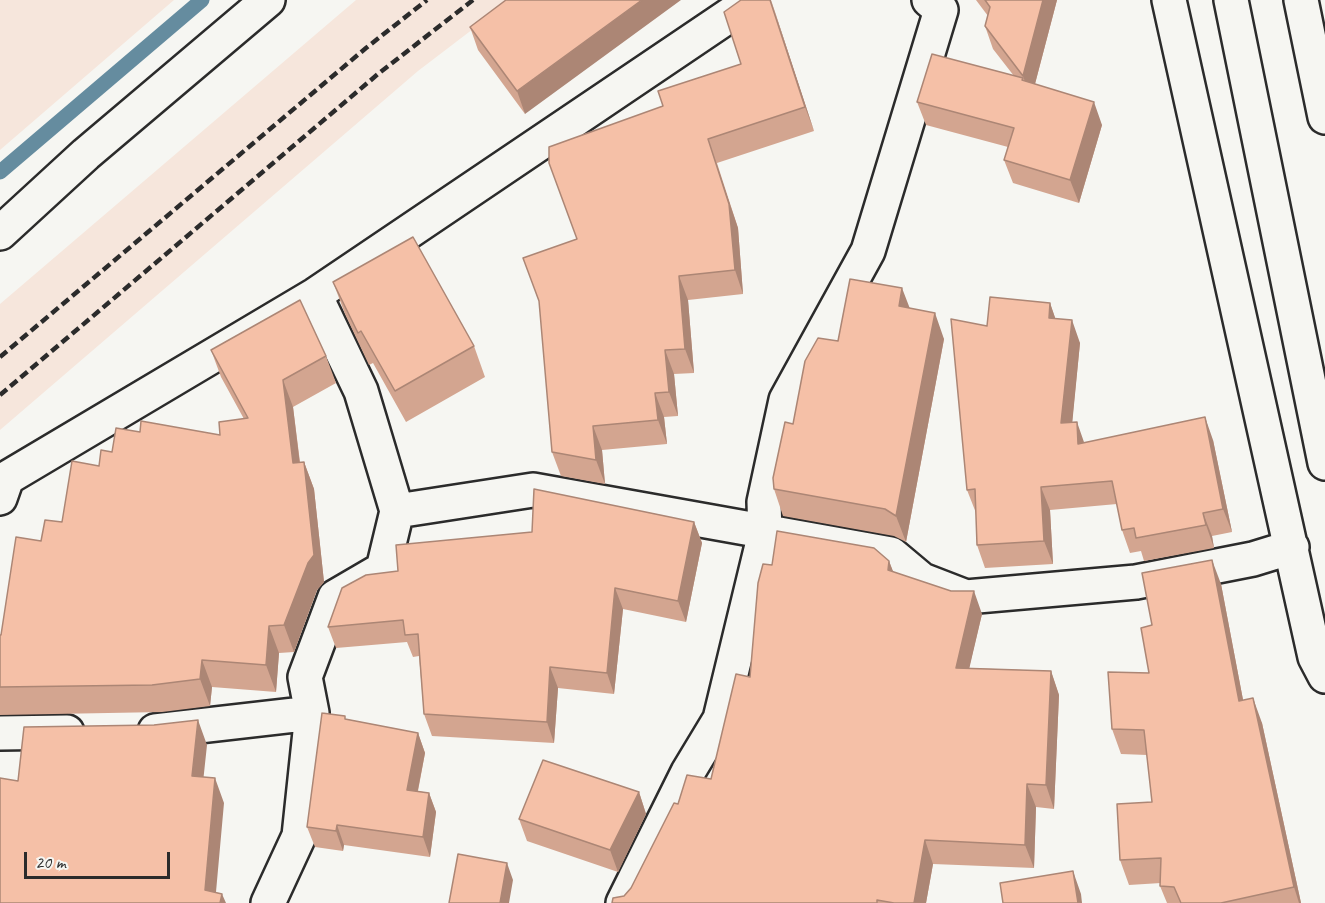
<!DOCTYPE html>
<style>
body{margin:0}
#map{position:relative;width:1325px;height:903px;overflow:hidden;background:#f6f6f2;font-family:Caveat,sans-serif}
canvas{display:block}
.scale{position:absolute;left:24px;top:852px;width:146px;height:27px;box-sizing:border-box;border:3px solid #2b2b2b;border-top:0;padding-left:8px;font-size:18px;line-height:21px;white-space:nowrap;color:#2b2b2b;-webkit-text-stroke:4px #f6f6f2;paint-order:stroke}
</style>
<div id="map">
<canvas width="1325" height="903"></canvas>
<div class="scale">20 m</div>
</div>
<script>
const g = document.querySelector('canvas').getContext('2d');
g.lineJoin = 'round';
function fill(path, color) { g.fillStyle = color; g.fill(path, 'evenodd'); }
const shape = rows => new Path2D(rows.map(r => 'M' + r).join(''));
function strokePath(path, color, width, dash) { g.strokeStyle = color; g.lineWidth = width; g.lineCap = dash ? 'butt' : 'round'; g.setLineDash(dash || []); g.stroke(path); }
const built = shape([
 [0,0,174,0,0,150],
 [356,0,511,0,418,71,0,430,0,304]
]);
const stream = shape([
 [0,172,202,0]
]);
const street = shape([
 [1169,0,1315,657,1325,676],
 [1301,0,1325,117],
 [315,295,361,391,397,511],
 [0,498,7,478,315,295,752,0],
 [155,731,312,713],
 [0,733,67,732],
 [268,903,299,836,312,713,305,677,335,597,383,569,397,511,533,490,891,554,922,580,966,597,1136,582,1253,559,1292,547],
 [623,903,688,772,720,719,765,533,764,502,786,400,868,251,941,10,929,0]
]);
const secondary = shape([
 [1231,0,1325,463],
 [0,233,86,154,268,0]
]);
const rail = shape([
 [0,357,366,48,427,0],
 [0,395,378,74,473,0]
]);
const wall = shape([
 [506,0,525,114,478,50,470,27],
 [771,0,814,131,717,163,738,228,743,294,688,300,694,373,674,374,678,416,664,417,667,444,602,450,605,484,561,476,552,452,577,239,663,106,741,64],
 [976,0,1057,0,1035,84,1102,125,1079,203,1013,183,1004,160,1008,147,926,125,917,102,1014,76,993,49,985,26,988,16],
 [333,282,474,346,485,377,406,422,373,363,369,365,345,314],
 [1050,303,1055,318,1080,343,1072,422,1084,443,1213,440,1232,532,1212,536,1214,548,1144,561,1141,551,1130,553,1122,530,1117,504,1050,510,1053,564,985,568,977,545,976,513,967,490,987,326],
 [910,308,944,339,906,542,894,536,783,516,774,489,793,424,838,341],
 [211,350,326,356,336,383,293,407,300,462,304,462,314,489,324,582,317,590,294,652,279,653,276,692,212,687,210,706,162,712,0,715,0,635,1,635,41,541,62,522,99,466,112,452,140,432,220,435,244,419,221,377],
 [694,522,702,543,686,622,623,609,614,694,558,688,554,743,432,736,424,714,419,656,413,657,407,642,336,648,328,627,398,571],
 [889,561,893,572,982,614,969,668,1051,671,1059,695,1054,809,1036,807,1034,868,933,864,926,903,612,903,624,896,631,888,678,804,711,779,750,677,772,565],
 [1221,584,1243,700,1262,723,1301,903,1167,903,1160,886,1161,883,1129,885,1120,860,1152,802,1147,755,1121,754,1112,729,1149,673,1152,625],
 [346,719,418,733,425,753,418,791,429,793,436,812,430,857,344,845,343,851,315,847,307,827],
 [639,792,646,814,618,872,527,841,519,819]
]);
const shadedWall = shape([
 [642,0,681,0,525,114,517,91],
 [771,0,776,15,814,131,805,107],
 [1043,0,1057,0,1031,99,1023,76],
 [1094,102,1102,125,1079,203,1070,180],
 [708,139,738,228,743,294,735,270],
 [679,276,688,300,694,373,685,349],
 [902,288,912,314,899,306],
 [1050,303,1058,326,1049,318],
 [935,313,944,339,906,542,896,516],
 [1072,320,1080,343,1070,446,1061,423],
 [665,350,674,374,678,416,669,392],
 [283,380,293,407,303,490,293,463],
 [655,393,664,417,667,444,658,420],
 [1205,417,1213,440,1232,532,1223,509],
 [1077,422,1085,445,1078,444],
 [593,426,602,450,605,484,596,460],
 [304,462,314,489,324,582,317,590,294,652,284,625],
 [1041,487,1050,510,1053,564,1044,541],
 [1203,513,1212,536,1214,548,1206,525],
 [694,522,702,543,686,622,678,601],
 [1212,560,1221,584,1248,726,1239,701],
 [889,561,898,584,888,570],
 [615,588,623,609,614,694,607,673],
 [974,591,982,614,964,691,956,668],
 [269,626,279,653,276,692,266,665],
 [202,660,212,687,210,706,200,679],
 [550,667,558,688,554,743,547,722],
 [1051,671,1059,695,1054,809,1046,785],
 [1253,698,1262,723,1301,903,1299,903,1294,887],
 [198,720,207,745,201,801,192,776],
 [418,733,425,753,414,810,407,790],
 [215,778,224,803,215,903,205,890],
 [1027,784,1036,807,1034,868,1025,845],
 [639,792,646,814,618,872,610,850],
 [429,793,436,812,430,857,423,837],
 [337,825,344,845,343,851,336,831],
 [925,840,933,864,926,903,914,903],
 [507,863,513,880,509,903,500,903],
 [1073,871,1081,894,1082,903,1078,903],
 [222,894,226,903,220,903]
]);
const building = shape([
 [506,0,642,0,517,91,470,27,506,0],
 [741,0,770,0,805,107,708,139,729,204,735,270,679,276,685,349,665,350,669,392,655,393,658,420,593,426,596,460,552,452,539,301,523,258,577,239,549,163,549,147,663,106,658,91,741,64,724,12,741,0],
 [985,0,1043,0,1023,76,985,26,990,7,985,0],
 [932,54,1023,78,1022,80,1094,102,1070,180,1004,160,1014,128,917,102,932,54],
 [413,237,474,346,395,391,361,331,358,333,333,282,413,237],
 [850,279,902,288,899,306,935,313,896,516,885,509,774,489,773,478,785,422,793,424,805,361,818,338,838,341,850,279],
 [990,297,1050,303,1049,318,1072,320,1061,423,1077,422,1078,444,1205,417,1223,509,1203,513,1206,525,1136,538,1134,528,1122,530,1112,481,1041,487,1044,541,977,545,975,489,967,490,951,319,987,326,990,297],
 [300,300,326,356,283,380,293,463,304,462,314,555,308,563,284,625,269,626,266,665,202,660,200,679,152,685,0,687,0,635,1,635,16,537,41,541,45,520,62,522,72,461,99,466,101,450,112,452,116,428,140,432,141,421,220,435,219,422,248,418,211,350,300,300],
 [534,489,694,522,678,601,615,588,607,673,550,667,547,722,424,714,418,634,405,635,403,620,328,627,342,588,366,575,398,571,396,545,532,532,534,489],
 [777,531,874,548,889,561,888,570,951,591,974,591,956,668,1051,671,1046,785,1027,784,1025,845,925,840,914,903,894,903,877,900,877,903,612,903,613,898,624,896,631,888,674,803,678,804,687,775,711,779,736,674,750,677,758,583,763,564,772,565,777,531],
 [1212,560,1239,701,1253,698,1294,887,1221,903,1181,903,1174,887,1160,886,1161,858,1120,860,1117,804,1152,802,1144,730,1112,729,1108,672,1149,673,1141,628,1152,625,1142,573,1212,560],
 [322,713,345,716,345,719,418,733,407,790,429,793,423,837,337,825,336,831,307,827,322,713],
 [198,720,192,776,215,778,205,890,222,894,220,903,0,903,0,778,18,781,24,727,154,725,198,720],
 [543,760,639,792,610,850,519,819,543,760],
 [458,854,507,863,500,903,449,903,458,854],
 [1073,871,1078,903,1003,903,1000,883,1073,871]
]);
fill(built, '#f6e6dc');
strokePath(stream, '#658c9f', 15);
strokePath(street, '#2b2b2b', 38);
strokePath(secondary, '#2b2b2b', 38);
strokePath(street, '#f6f6f2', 33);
strokePath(secondary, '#f6f6f2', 33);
strokePath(rail, '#2b2b2b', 4.5, [9, 4.5]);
fill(wall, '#d3a590');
fill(shadedWall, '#ac8675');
fill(building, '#f5c0a7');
strokePath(building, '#ac8675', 1.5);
</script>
